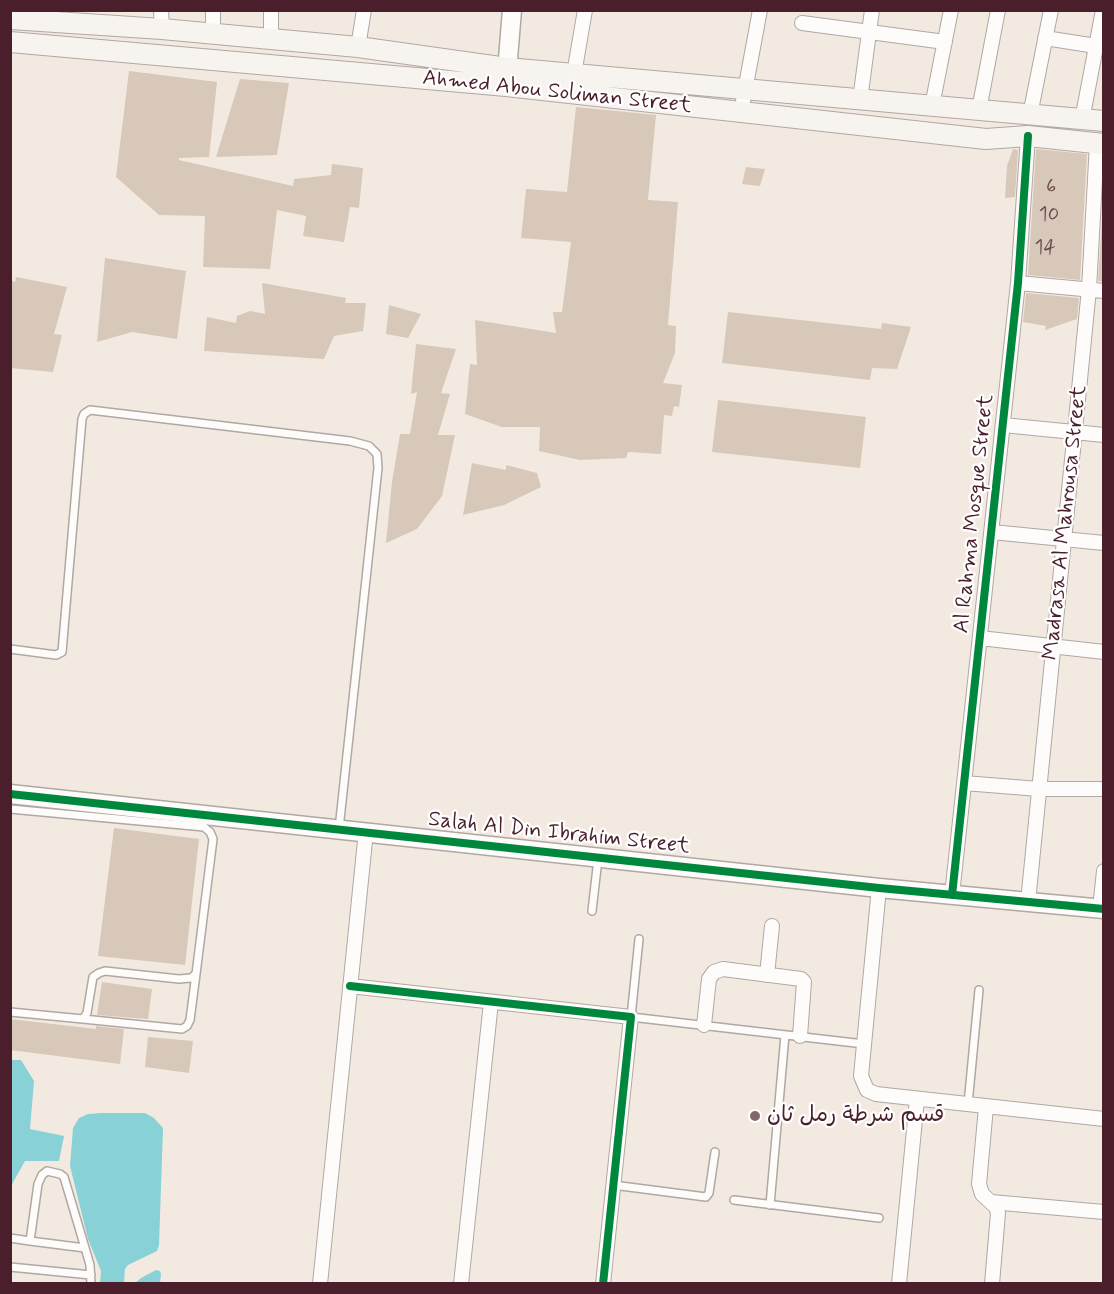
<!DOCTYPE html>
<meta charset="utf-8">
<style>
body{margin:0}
#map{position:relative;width:1114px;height:1294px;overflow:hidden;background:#f2eae1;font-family:Mynerve,sans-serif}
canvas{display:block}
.frame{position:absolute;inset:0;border:12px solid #4a1f2b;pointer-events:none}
</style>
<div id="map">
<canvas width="1114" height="1294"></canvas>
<div class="frame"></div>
</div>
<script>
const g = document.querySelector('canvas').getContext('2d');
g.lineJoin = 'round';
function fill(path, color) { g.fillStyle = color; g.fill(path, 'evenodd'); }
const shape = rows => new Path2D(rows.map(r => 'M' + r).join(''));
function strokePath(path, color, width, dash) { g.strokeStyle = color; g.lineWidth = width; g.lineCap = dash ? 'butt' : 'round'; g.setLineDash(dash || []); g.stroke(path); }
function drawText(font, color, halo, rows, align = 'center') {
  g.font = font + ' Mynerve,"Playpen Sans Arabic",sans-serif'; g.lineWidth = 4.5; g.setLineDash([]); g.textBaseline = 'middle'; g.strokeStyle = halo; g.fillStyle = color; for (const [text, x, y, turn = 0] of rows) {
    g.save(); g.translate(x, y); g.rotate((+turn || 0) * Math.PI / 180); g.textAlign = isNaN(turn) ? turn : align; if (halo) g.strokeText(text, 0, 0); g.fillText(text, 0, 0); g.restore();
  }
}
const water = shape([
 [11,1060,21,1060,34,1081,30,1129,64,1136,59,1161,25,1161,11,1186],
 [101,1113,145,1113,154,1118,163,1128,159,1245,157,1251,128,1265,125,1269,124,1283,100,1283,101,1271,88,1239,70,1166,73,1128,79,1118,88,1114],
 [156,1270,160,1271,161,1274,160,1283,135,1283,141,1278]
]);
const building = shape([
 [129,71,217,82,209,157,179,158,179,160,293,186,294,179,331,175,332,164,363,168,359,208,350,207,344,242,303,236,306,216,277,210,270,269,203,267,205,216,159,215,116,177],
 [240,79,289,83,277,155,216,157],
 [576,107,656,115,648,200,678,202,668,325,676,326,675,353,663,383,682,385,679,407,674,406,672,416,664,415,661,454,628,452,626,458,580,460,539,451,540,427,502,427,465,414,470,364,477,365,475,320,556,333,553,312,562,312,571,242,521,238,526,189,567,192],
 [1013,149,1018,150,1015,197,1005,198,1007,166],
 [1036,149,1087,154,1080,280,1028,275],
 [746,167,765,169,760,186,742,184],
 [1104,189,1104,282,1098,281],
 [105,258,186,271,177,339,132,332,97,342],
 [16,277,67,287,54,334,62,335,53,372,10,368,10,280,15,282],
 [262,283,346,298,345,303,366,303,363,331,334,336,324,359,204,351,207,317,236,323,237,316,250,311,265,314],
 [1026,293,1079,298,1077,319,1045,330,1046,326,1023,322],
 [389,305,421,314,408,338,386,334],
 [728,312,881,329,882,323,911,327,897,369,872,368,870,380,722,363],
 [416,344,456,349,441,393,450,394,438,435,455,435,442,496,417,529,386,543,392,482,400,434,410,434,417,392,411,394],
 [718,400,866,417,860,468,712,452],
 [472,463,506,470,506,465,537,473,541,487,504,505,463,515],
 [114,828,199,839,185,965,98,956],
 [102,982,152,989,148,1019,97,1015],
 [10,1019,96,1029,96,1026,124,1029,120,1064,10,1050],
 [148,1037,193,1041,189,1073,145,1067]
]);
const service = shape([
 [10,649,56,655,62,652,82,419,84,414,90,410,350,441,369,446,377,454,378,468,339,829],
 [10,809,204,827,210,832,213,839,196,974,191,978,179,979,105,971,99,973,93,977,87,1013,83,1019,10,1012],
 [592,911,598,859],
 [639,939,631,1017,864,1044],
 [83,1019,182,1029,187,1026,190,1020,196,974],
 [968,1104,979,990],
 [613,1185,706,1197,709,1193,715,1152],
 [734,1200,879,1218],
 [770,1205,785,1035],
 [10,1238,30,1241],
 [85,1248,30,1241,38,1184,42,1175,47,1171,60,1174,64,1177,88,1258,90,1265,91,1284],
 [10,1267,91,1275]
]);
const minor = shape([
 [161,10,162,29],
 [213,10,213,33],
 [271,10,271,39],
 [802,23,945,42],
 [1045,38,1096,46],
 [358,47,364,10],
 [574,74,585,10],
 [860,100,872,10],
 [932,106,951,10],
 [979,110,998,10],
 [741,112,760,10],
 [1030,115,1051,10],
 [1082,120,1103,10],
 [1018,283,1104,291],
 [1003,425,1104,435],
 [992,532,1104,543],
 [980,638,1104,652],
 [964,783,1039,789,1104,789],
 [879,888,861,1076,867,1090,876,1094,1104,1119],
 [952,895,1018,283,1028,136],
 [1028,902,1089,289,1097,143],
 [1100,909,1104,871],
 [767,975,772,926],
 [350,986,631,1017,603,1284],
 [704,1025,709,979,714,972,723,969,801,979,804,982,800,1036],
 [986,1107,979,1184,982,1194,996,1207,998,1213,992,1284],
 [991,1202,1104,1212],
 [320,1284,366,831],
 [461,1284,491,1002],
 [899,1284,917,1099]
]);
const tertiary = shape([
 [506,83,512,10],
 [10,794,879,888,1104,909]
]);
const secondary = shape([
 [10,19,162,29,358,47,507,68,1104,121],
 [10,42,506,86,986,139,1028,136,1104,144]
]);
const cycleway = shape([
 [10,794,879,888,1104,909],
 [952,895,1018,283,1028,136],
 [350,986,631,1017,603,1284]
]);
const markers = [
 [755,1116,6,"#85666b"]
];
const numberNames = [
 ["6",1051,188],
 ["10",1049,216],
 ["14",1045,249]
];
const streetNames = [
 ["Ahmed Abou Soliman Street",557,93,6],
 ["Al Rahma Mosque Street",975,514,-84],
 ["Madrasa Al Mahrousa Street",1066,523,-84],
 ["Salah Al Din Ibrahim Street",559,834,6]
];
const poiNames = [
 ["قسم شرطة رمل ثان",767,1116]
];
fill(water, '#88d1d6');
fill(building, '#d7c8b9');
strokePath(service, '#b1a7a3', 10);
strokePath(minor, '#b1a7a3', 16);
strokePath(tertiary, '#b1a7a3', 21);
strokePath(secondary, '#b1a7a3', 22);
strokePath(service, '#fdfcfa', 7);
strokePath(minor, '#fdfcfa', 14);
strokePath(tertiary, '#fdfcfa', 18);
strokePath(secondary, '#f7f3ef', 20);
strokePath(cycleway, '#00873e', 8);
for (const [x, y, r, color] of markers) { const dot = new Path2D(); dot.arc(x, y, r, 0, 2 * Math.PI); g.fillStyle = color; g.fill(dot); strokePath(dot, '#fff', 2); }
drawText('20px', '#6d494e', null, numberNames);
drawText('22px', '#4a1f2b', '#fff', streetNames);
drawText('22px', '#4a1f2b', '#fff', poiNames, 'left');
</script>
